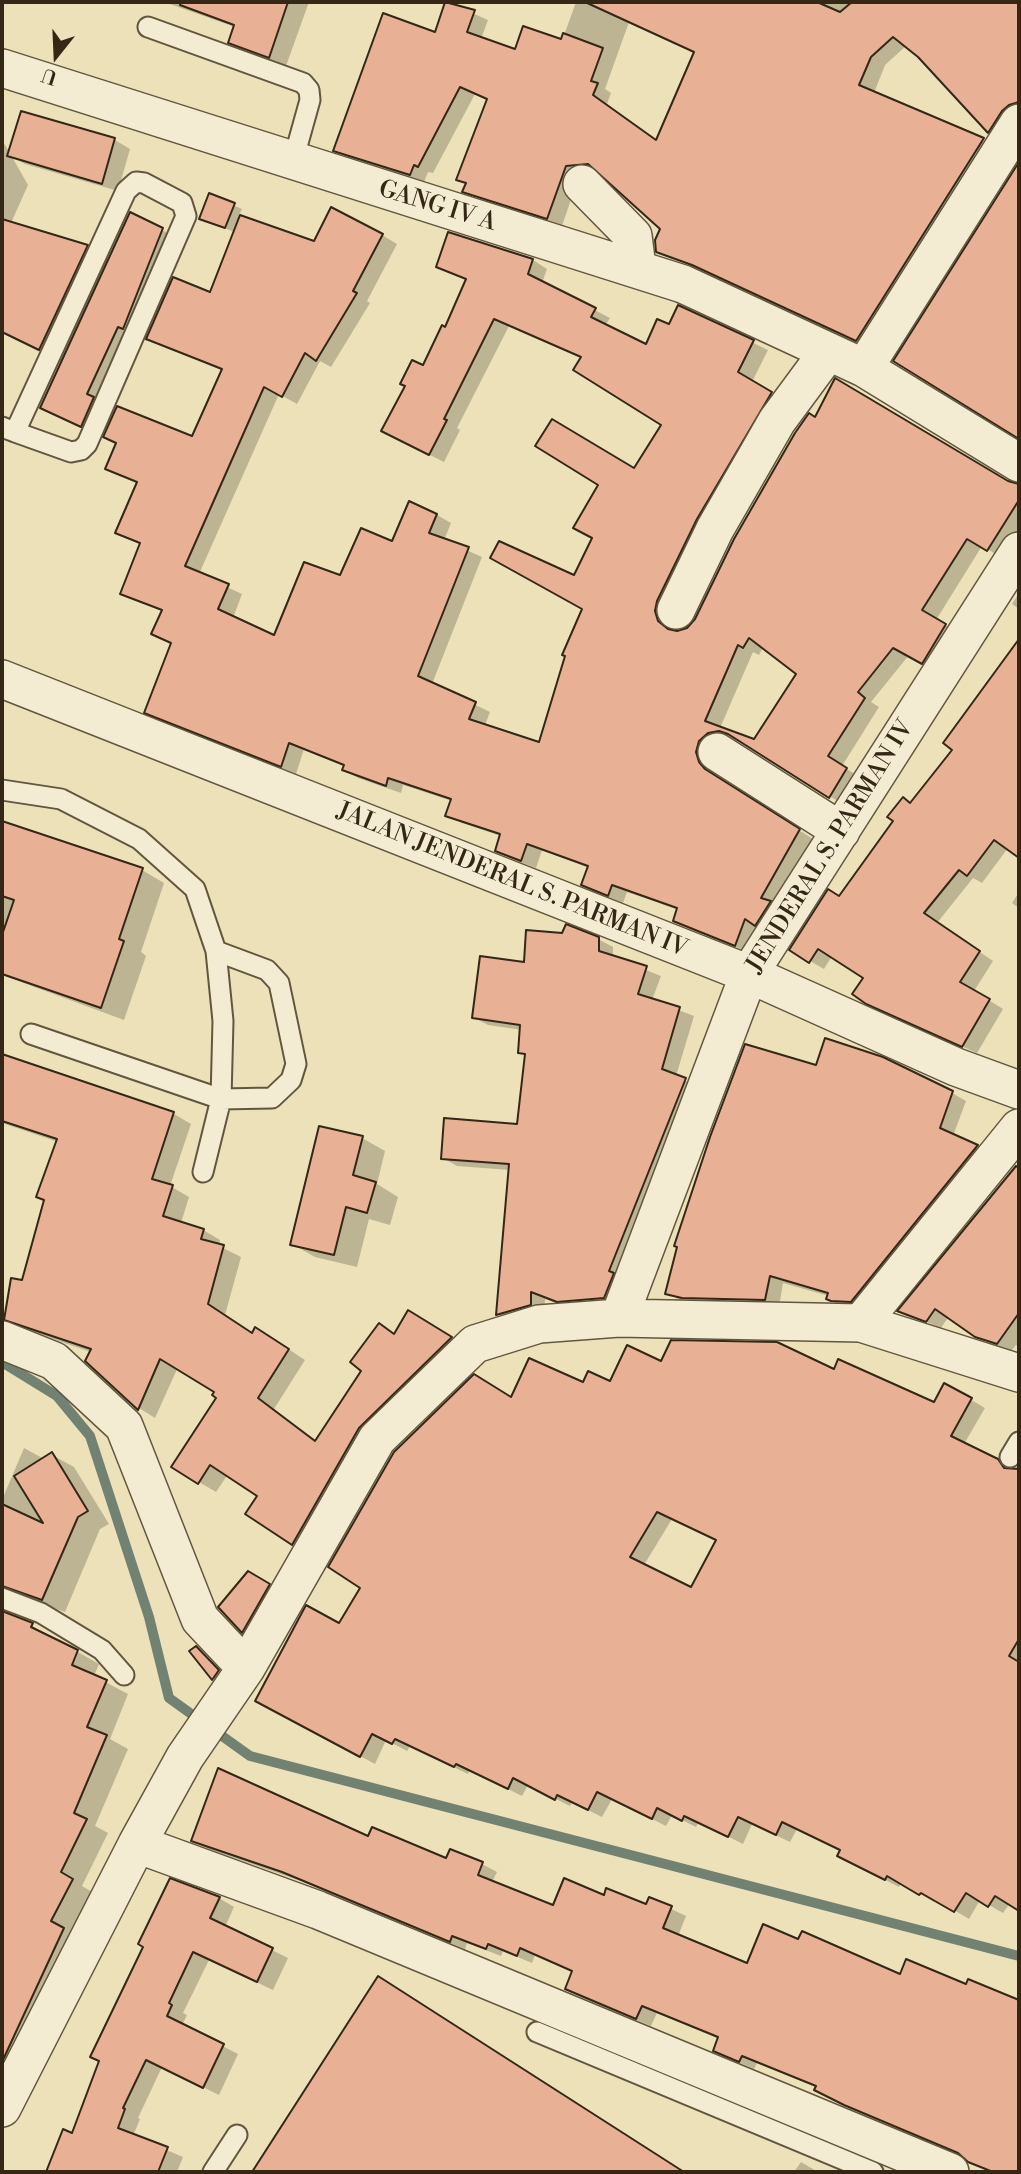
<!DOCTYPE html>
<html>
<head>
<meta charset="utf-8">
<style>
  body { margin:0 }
  #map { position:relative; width:1021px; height:2174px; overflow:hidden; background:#ede1ba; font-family:"Libre Bodoni",serif }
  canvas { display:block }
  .frame { position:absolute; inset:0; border:4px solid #342716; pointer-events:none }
  .north { position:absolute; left:21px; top:21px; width:70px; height:70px; -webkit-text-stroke:5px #f3ecd2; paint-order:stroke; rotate:198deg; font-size:19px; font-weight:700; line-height:28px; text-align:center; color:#342716 }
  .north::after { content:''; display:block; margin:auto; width:24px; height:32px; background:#342716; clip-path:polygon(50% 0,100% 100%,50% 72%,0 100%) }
</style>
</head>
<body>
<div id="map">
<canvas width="1021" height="2174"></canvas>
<div class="frame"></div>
<div class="north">U</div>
</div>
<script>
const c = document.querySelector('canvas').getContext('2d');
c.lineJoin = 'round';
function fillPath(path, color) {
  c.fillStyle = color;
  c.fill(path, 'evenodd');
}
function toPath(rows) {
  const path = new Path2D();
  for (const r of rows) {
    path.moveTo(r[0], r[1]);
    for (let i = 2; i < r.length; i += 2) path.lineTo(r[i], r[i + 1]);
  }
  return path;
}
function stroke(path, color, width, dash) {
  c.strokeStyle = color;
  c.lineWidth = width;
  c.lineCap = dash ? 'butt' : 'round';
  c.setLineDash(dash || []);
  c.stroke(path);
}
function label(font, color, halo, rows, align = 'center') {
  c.font = font + ' "Libre Bodoni",serif';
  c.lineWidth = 5;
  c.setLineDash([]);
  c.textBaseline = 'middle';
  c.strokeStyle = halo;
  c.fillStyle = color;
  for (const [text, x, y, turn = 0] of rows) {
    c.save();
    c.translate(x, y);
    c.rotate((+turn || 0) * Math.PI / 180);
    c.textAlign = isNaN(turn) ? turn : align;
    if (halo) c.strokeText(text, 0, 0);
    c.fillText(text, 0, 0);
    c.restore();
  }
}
const shadow = toPath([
  [164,2,309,2,286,66,230,42,235,27],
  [447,2,488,20,481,39,516,51,562,41,576,2,1019,2,1019,116,1003,140,989,132,906,46,885,65,874,93,998,148,871,348,658,251,663,229,599,172,580,173,562,226,479,199,465,191,467,184,458,179,488,100,475,94,433,173,428,172,424,182,349,158,335,150,436,34],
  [629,22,696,52,657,141,607,104,611,93,605,89],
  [22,113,115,140,130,149,118,191,25,164,12,157,28,185,11,223,87,246,110,260,131,214,185,242,168,280,172,282,211,294,235,232,208,222,210,195,242,209,238,217,315,244,382,235,397,244,367,301,370,303,331,367,320,361,297,404,279,394,199,574,242,594,233,618,275,637,341,577,437,515,451,523,444,540,482,557,432,684,490,712,485,725,540,745,584,609,575,577,664,424,582,358,509,326,457,428,460,430,444,462,398,439,424,368,446,329,468,280,438,266,533,260,547,269,542,283,610,318,605,326,647,346,670,326,678,307,768,350,752,382,786,402,669,620,673,632,1008,483,1019,486,1019,537,1006,560,982,546,936,620,961,634,937,671,909,655,871,702,879,707,842,766,861,778,844,805,741,741,723,741,710,761,713,772,720,780,813,839,750,953,675,920,679,910,627,892,623,903,598,893,583,884,589,868,542,850,536,868,512,859,497,850,501,836,462,823,447,815,452,801,403,785,401,793,358,778,344,770,345,766,304,749,296,774,146,712,173,644,153,634,163,611,122,593,141,545,118,533,138,483,108,468,118,443,42,407,62,363,2,333,2,140,10,153],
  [148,338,223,371,193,438,109,408,141,339,147,341],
  [763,647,799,673,755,741,720,728,753,652,759,655],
  [1019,165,1019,436,896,361],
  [1019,593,1019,609,1012,604],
  [1019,639,1019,856,1008,848,982,883,973,878,937,923,993,961,974,991,1003,1009,977,1053,883,1011,866,978,832,956,824,969,810,961,841,898,955,750,945,743],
  [2,822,142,870,164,883,141,952,146,956,124,1020,2,975],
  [1019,892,1019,908,1012,903],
  [598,939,613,947,613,957,661,976,652,1000,694,1016,676,1076,699,1088,618,1305,573,1309,545,1299,544,1312,512,1322,498,1314,510,1170,457,1166,443,1158,519,1126,527,1056,520,1052,522,1030,488,1025,473,1017,526,964],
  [2,1056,174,1114,191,1124,170,1186,189,1197,181,1223,203,1230,220,1240,219,1246,241,1257,225,1315,253,1334,273,1339,305,1360,274,1409,317,1441,364,1370,380,1325,395,1334,426,1322,467,1348,310,1553,248,1514,260,1496,228,1474,216,1492,199,1482,218,1398,216,1391,178,1367,155,1418,139,1408,91,1352,23,1329,6,1319,23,1282,58,1142,2,1123],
  [817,1067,952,1093,966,1101,953,1136,990,1154,865,1309,841,1306,828,1299,829,1296,783,1283,779,1307,681,1301,667,1293],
  [362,1138,385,1151,377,1184,398,1197,390,1225,369,1219,357,1267,315,1257,292,1244],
  [1016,1168,1019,1170,1019,1347,1016,1345,1011,1351,991,1344,949,1316,941,1328,900,1311],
  [662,1363,834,1371,935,1404,945,1385,985,1408,964,1444,1013,1470,1019,1466,1019,1908,1010,1903,1003,1913,980,1900,969,1919,935,1899,934,1902,901,1883,899,1887,853,1863,842,1850,797,1829,790,1842,752,1824,743,1844,699,1822,696,1827,672,1815,666,1826,612,1799,602,1817,572,1802,570,1806,528,1785,522,1796,470,1770,468,1774,410,1746,407,1751,386,1740,375,1764,271,1708,339,1625,512,1399,583,1384,611,1383],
  [672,1519,717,1540,692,1589,644,1565],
  [24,1448,44,1459,52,1455,74,1467,109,1524,100,1529,65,1612,24,1597,16,1601,11,1614,99,1664,94,1676,128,1694,110,1739,128,1749,95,1826,108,1833,82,1886,94,1893,2,2118,2,1500],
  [249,1573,276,1589,250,1635,220,1607],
  [196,1648,225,1675,220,1682,213,1678],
  [369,1838,447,1860,482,1864,497,1872,492,1882,554,1907,605,1897,647,1906,650,1899,686,1916,678,1936,748,1966,799,1941,901,1976,967,1986,969,1981,1019,2000,1019,2172,991,2172,964,2156,861,2113,817,2087,757,2063,754,2069,729,2058,715,2050,719,2039,657,2013,651,2026,581,1997,567,1989,574,1972,535,1955,532,1963,503,1951,501,1956,467,1943,465,1949,298,1880,208,1849,193,1841],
  [219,1898,234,1907,225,1927,288,1958,273,1990,209,1960,183,2013,187,2015,182,2025,238,2054,219,2095,162,2067,138,2118,140,2119,133,2136,183,2157,177,2172,47,2172],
  [379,1979,408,1996,684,2172,254,2172],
  [801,2162,818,2172,794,2172]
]);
const stream = toPath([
  [2,1362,57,1396,90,1436,149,1617,169,1698,250,1756,1019,1956]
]);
const building = toPath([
  [181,2,288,2,269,58,228,43,234,25,180,5,181,2],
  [445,2,475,10,467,32,515,49,523,26,561,39,563,33,603,48,591,81,598,83,593,95,656,140,694,52,585,2,817,2,840,12,852,2,1019,2,1019,102,1009,105,1002,111,988,133,918,57,893,37,871,57,859,85,984,138,856,341,692,265,656,252,655,240,660,229,588,164,566,166,547,219,462,192,466,183,456,180,487,99,460,87,418,167,414,165,410,175,333,151,383,13,435,32,445,2],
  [21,111,115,138,102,184,7,156,21,111],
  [1019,162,1019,439,893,361,1019,162],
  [209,193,235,203,225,228,199,219,209,193],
  [331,207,383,234,353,291,357,293,316,361,305,353,282,397,264,387,185,566,229,584,218,609,274,635,304,562,340,575,361,528,392,541,409,501,437,514,429,533,469,547,418,676,476,702,469,719,539,742,565,656,562,655,582,609,490,558,499,541,574,575,592,538,573,528,598,485,535,446,552,419,634,468,661,425,573,370,581,357,494,319,444,419,447,420,429,455,381,431,405,386,400,384,412,360,423,365,442,325,445,327,466,279,436,267,448,232,533,259,528,274,596,308,591,317,646,344,657,319,669,324,678,305,754,340,738,372,772,392,697,519,657,601,655,611,658,621,668,629,677,631,687,628,695,619,734,539,795,433,809,413,815,417,835,378,1008,481,1019,484,1019,500,987,551,967,539,922,610,946,624,922,664,893,648,858,692,865,698,828,756,847,768,829,798,728,734,719,731,708,733,699,741,696,752,699,762,705,769,800,829,761,898,771,901,755,926,745,919,735,946,673,921,677,908,612,885,608,896,581,885,588,866,527,844,521,861,495,851,500,834,445,816,451,799,388,778,386,786,342,770,344,765,289,743,281,767,144,713,171,643,151,634,162,610,120,594,140,543,115,533,137,482,105,469,116,443,103,437,117,406,192,436,222,369,146,339,173,277,210,292,240,215,314,241,331,207],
  [749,638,796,674,754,739,705,721,738,645,743,648,749,638],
  [130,212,163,228,123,329,118,327,87,394,94,397,81,427,40,408,130,212],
  [2,219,88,245,39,350,2,332,2,219],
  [1019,639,1019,858,994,840,967,876,959,870,924,913,980,951,960,982,990,999,962,1047,866,1004,852,994,863,978,818,949,809,963,789,950,828,889,839,896,893,821,887,817,903,797,910,803,952,750,943,743,1019,639],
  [2,821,143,868,119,939,124,941,101,1008,2,974,2,935,14,900,2,896,2,821],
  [566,924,599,937,599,951,647,966,638,994,680,1007,662,1069,686,1078,609,1271,614,1273,604,1298,557,1302,531,1292,531,1305,496,1315,509,1164,441,1159,444,1118,517,1124,525,1054,518,1053,520,1025,472,1018,480,956,524,962,526,930,562,933,566,924],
  [825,1038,883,1057,953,1091,940,1128,978,1145,851,1302,831,1301,826,1299,828,1293,770,1276,765,1300,682,1298,665,1294,677,1247,674,1246,710,1137,745,1044,816,1065,825,1038],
  [2,1054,174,1112,152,1179,173,1185,163,1216,204,1229,201,1239,224,1245,208,1304,252,1333,255,1327,289,1349,258,1398,315,1441,361,1371,350,1362,379,1323,394,1334,408,1310,452,1337,359,1428,292,1545,245,1514,257,1496,210,1465,198,1484,171,1467,216,1398,212,1395,214,1392,160,1359,138,1410,85,1361,91,1349,4,1320,11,1278,22,1280,44,1200,36,1197,57,1139,2,1121,2,1054],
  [319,1126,363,1136,353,1175,376,1182,367,1213,346,1207,334,1255,290,1245,319,1126],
  [1016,1166,1019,1168,1019,1313,997,1344,975,1337,935,1309,926,1322,897,1311,1016,1166],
  [671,1340,777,1342,834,1369,838,1359,934,1402,944,1383,972,1398,951,1436,998,1459,1004,1468,1019,1469,1019,1639,1009,1656,1019,1662,1019,1911,995,1896,988,1907,966,1893,954,1912,921,1893,919,1895,887,1876,885,1880,837,1856,840,1850,782,1822,776,1835,738,1817,728,1837,684,1816,682,1821,657,1808,652,1819,597,1792,588,1810,557,1795,555,1800,513,1778,508,1789,456,1764,454,1767,395,1739,392,1744,372,1734,360,1757,255,1701,306,1605,339,1623,360,1588,328,1567,394,1452,474,1374,511,1397,529,1358,583,1382,588,1371,610,1381,627,1345,661,1361,671,1340],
  [657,1512,716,1540,691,1587,630,1557,657,1512],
  [52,1452,88,1511,78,1517,42,1600,2,1586,2,1504,43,1523,14,1476,52,1452],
  [248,1571,270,1584,242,1633,218,1607,248,1571],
  [2,1611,33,1623,31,1627,78,1650,72,1665,107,1680,87,1727,107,1735,74,1813,87,1819,61,1872,73,1879,51,1921,64,1928,2,2062,2,1611],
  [196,1646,219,1670,212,1680,189,1651,196,1646],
  [218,1768,368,1836,372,1827,446,1858,450,1849,483,1862,478,1875,553,1905,564,1878,604,1895,606,1888,646,1904,649,1897,672,1906,663,1928,747,1963,763,1924,798,1939,802,1931,900,1974,906,1959,966,1984,968,1979,1019,2000,1019,2172,993,2172,968,2162,958,2153,844,2105,814,2090,816,2086,742,2056,739,2062,713,2051,718,2037,642,2006,636,2019,565,1989,572,1971,520,1948,517,1956,488,1944,486,1949,452,1936,450,1942,282,1872,191,1841,218,1768],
  [170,1878,220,1897,210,1918,273,1948,257,1982,193,1952,169,2003,172,2005,167,2016,224,2044,203,2088,146,2060,123,2108,125,2109,118,2128,168,2147,158,2172,46,2172,63,2129,72,2133,99,2061,90,2057,143,1947,138,1944,170,1878],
  [378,1976,684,2172,252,2172,378,1976]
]);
const service = toPath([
  [148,27,303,83,309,90,310,100,293,161],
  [2,427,15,432,126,191,136,182,144,183,182,203,186,216,87,444,81,450,71,452,15,432],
  [2,790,61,799,139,839,195,889,216,951,223,1021,221,1099,203,1172],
  [31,1034,221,1099,272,1098,291,1080,296,1064,279,983,267,970,216,951],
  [1010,1457,1019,1442],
  [2,1598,41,1613,102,1650,124,1675],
  [537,2032,873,2172],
  [213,2172,237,2135]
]);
const minor = toPath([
  [2,68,683,284,864,368,1019,463],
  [582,184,633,236,637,267],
  [864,368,1019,123],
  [676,610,715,529,777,421,828,352],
  [2,679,749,974,956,1067,1019,1090],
  [717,752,841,831],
  [619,1318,749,974,1019,551],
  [861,1323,1019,1128],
  [2,1340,54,1361,124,1426,200,1619,246,1668],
  [137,1844,318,1910,950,2172],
  [2,2108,137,1844,185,1757,246,1668,377,1439,475,1344,539,1324,619,1318,861,1323,1019,1373]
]);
const streetNames = [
  ["GANG IV A",437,207,17],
  ["JENDERAL S. PARMAN IV",831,847,-58],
  ["JALAN JENDERAL S. PARMAN IV",512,881,22]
];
fillPath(shadow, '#0003');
stroke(stream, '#718272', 10);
fillPath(building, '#e8b095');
stroke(building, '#342716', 2);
stroke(service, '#62563f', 23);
stroke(minor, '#62563f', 40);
stroke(service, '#f3ecd2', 19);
stroke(minor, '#f3ecd2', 37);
label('24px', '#342716', '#f3ecd2', streetNames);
</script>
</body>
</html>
